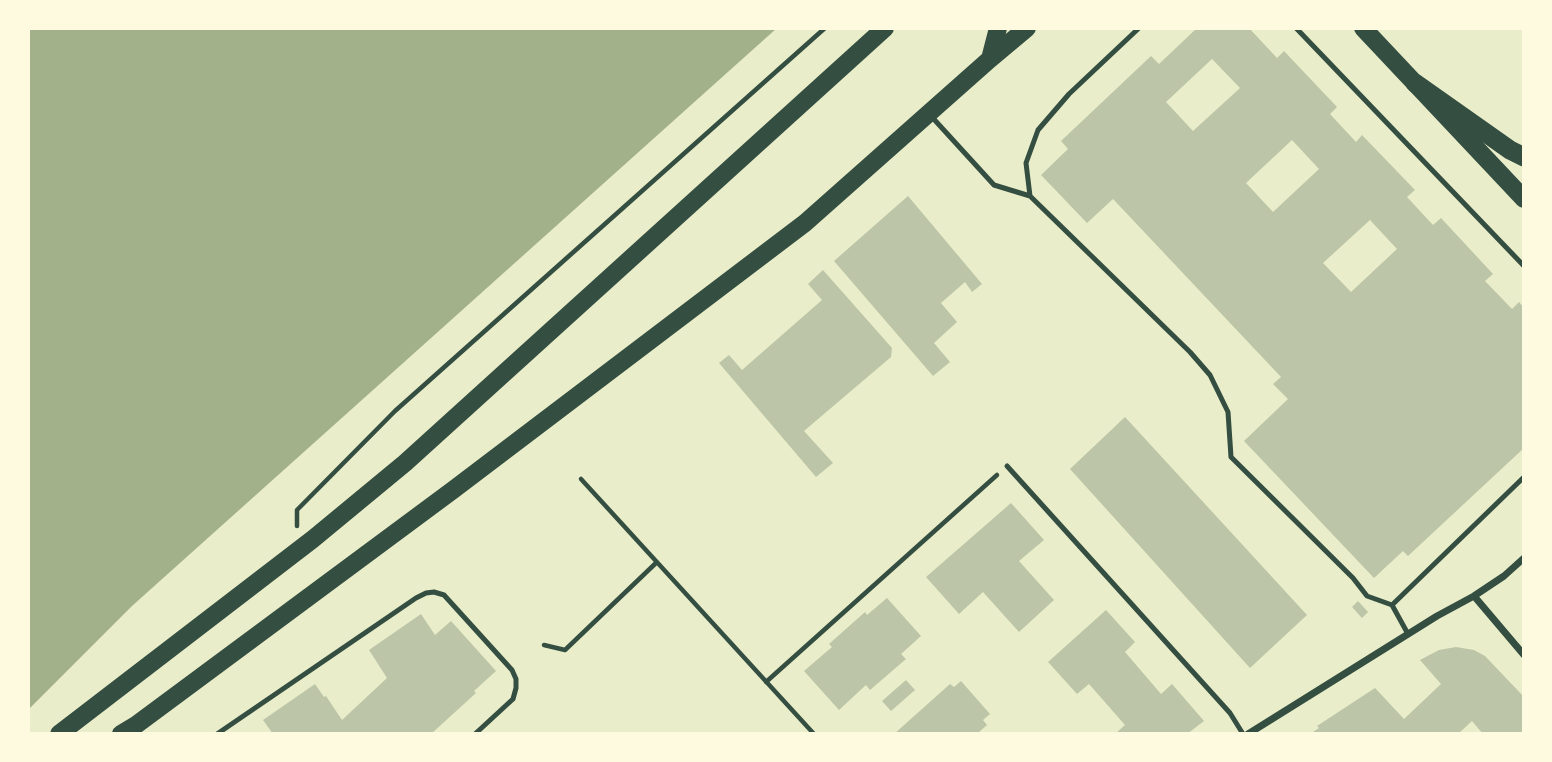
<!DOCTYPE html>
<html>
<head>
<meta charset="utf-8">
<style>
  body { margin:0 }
  #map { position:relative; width:1552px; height:762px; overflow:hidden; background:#e9edc9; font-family:Inter,sans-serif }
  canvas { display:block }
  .frame { position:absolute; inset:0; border:30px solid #fefae0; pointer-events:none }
</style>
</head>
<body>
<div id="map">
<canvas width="1552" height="762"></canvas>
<div class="frame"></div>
</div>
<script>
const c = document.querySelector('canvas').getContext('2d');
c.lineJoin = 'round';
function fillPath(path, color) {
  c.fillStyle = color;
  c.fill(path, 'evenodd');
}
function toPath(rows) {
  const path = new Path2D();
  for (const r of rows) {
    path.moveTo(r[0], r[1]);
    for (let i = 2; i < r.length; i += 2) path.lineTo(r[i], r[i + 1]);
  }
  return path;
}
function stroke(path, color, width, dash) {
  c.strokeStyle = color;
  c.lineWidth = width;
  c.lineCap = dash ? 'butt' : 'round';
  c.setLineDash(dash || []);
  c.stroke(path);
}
const water = toPath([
  [28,28,777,28,132,606,28,710]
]);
const building = toPath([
  [1197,28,1249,28,1277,58,1284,51,1337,107,1330,114,1356,142,1362,135,1415,190,1407,197,1433,225,1441,218,1493,274,1485,281,1512,309,1519,302,1524,308,1524,448,1408,556,1403,551,1374,578,1244,441,1288,399,1273,384,1281,377,1113,199,1087,223,1041,175,1068,149,1061,141,1151,56,1159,64],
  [1212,59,1240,88,1193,131,1166,102],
  [1292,140,1319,169,1273,212,1246,183],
  [1370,220,1397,249,1351,292,1323,263],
  [908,196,982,284,972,292,965,282,941,303,957,322,934,343,950,362,933,376,834,261],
  [823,270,892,348,891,357,804,431,833,463,816,477,719,363,729,355,742,370,822,300,808,284],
  [1125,417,1307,615,1250,668,1070,469],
  [1011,503,1044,540,1019,561,1054,600,1019,632,983,592,959,614,926,577],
  [887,598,921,636,901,654,906,659,870,690,866,685,839,710,804,671,832,647,829,644,865,612,867,615],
  [1358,601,1368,612,1362,618,1352,607],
  [1106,610,1135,642,1125,652,1161,694,1172,684,1204,721,1187,734,1115,734,1125,725,1089,684,1077,694,1048,662],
  [421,614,435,635,451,621,496,671,474,691,476,693,431,734,273,734,263,720,315,684,324,697,326,696,342,720,387,678,369,650],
  [1456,647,1474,650,1485,656,1524,697,1524,734,1483,734,1472,721,1458,734,1310,734,1319,728,1317,726,1375,688,1404,719,1441,684,1420,660,1439,650],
  [906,680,915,690,891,711,882,701],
  [961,681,990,714,983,720,987,725,977,734,894,734,950,684,954,687]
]);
const path = toPath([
  [581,479,814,734],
  [297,526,297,510,395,411,825,28],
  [544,645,565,650,657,562],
  [766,682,997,475]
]);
const service = toPath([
  [1139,28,1069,94,1038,130,1026,163,1030,196,1190,352,1210,375,1228,412,1231,457,1353,578,1367,596,1392,605,1408,634],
  [1296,28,1524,266],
  [931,116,994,185,1030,196],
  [1007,466,1230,713,1243,734],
  [1392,605,1524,477],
  [217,734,416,598,426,593,434,592,444,595,512,670,516,679,516,688,513,699,475,734]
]);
const minor = toPath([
  [1474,596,1524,655],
  [1248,734,1437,616,1474,596,1504,576,1524,558]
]);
const primary = toPath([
  [1363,28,1524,199],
  [990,59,998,28],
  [59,734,313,539,405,463,885,28],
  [121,734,136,725,453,490,805,223,990,59,1027,28]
]);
const trunk = toPath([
  [1415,83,1510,150,1524,157]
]);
fillPath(water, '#a3b18a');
fillPath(building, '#bcc5a7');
stroke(path, '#344e41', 4.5);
stroke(service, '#344e41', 5);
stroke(minor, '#344e41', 7);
stroke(primary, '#344e41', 18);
stroke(trunk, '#344e41', 19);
</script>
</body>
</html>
